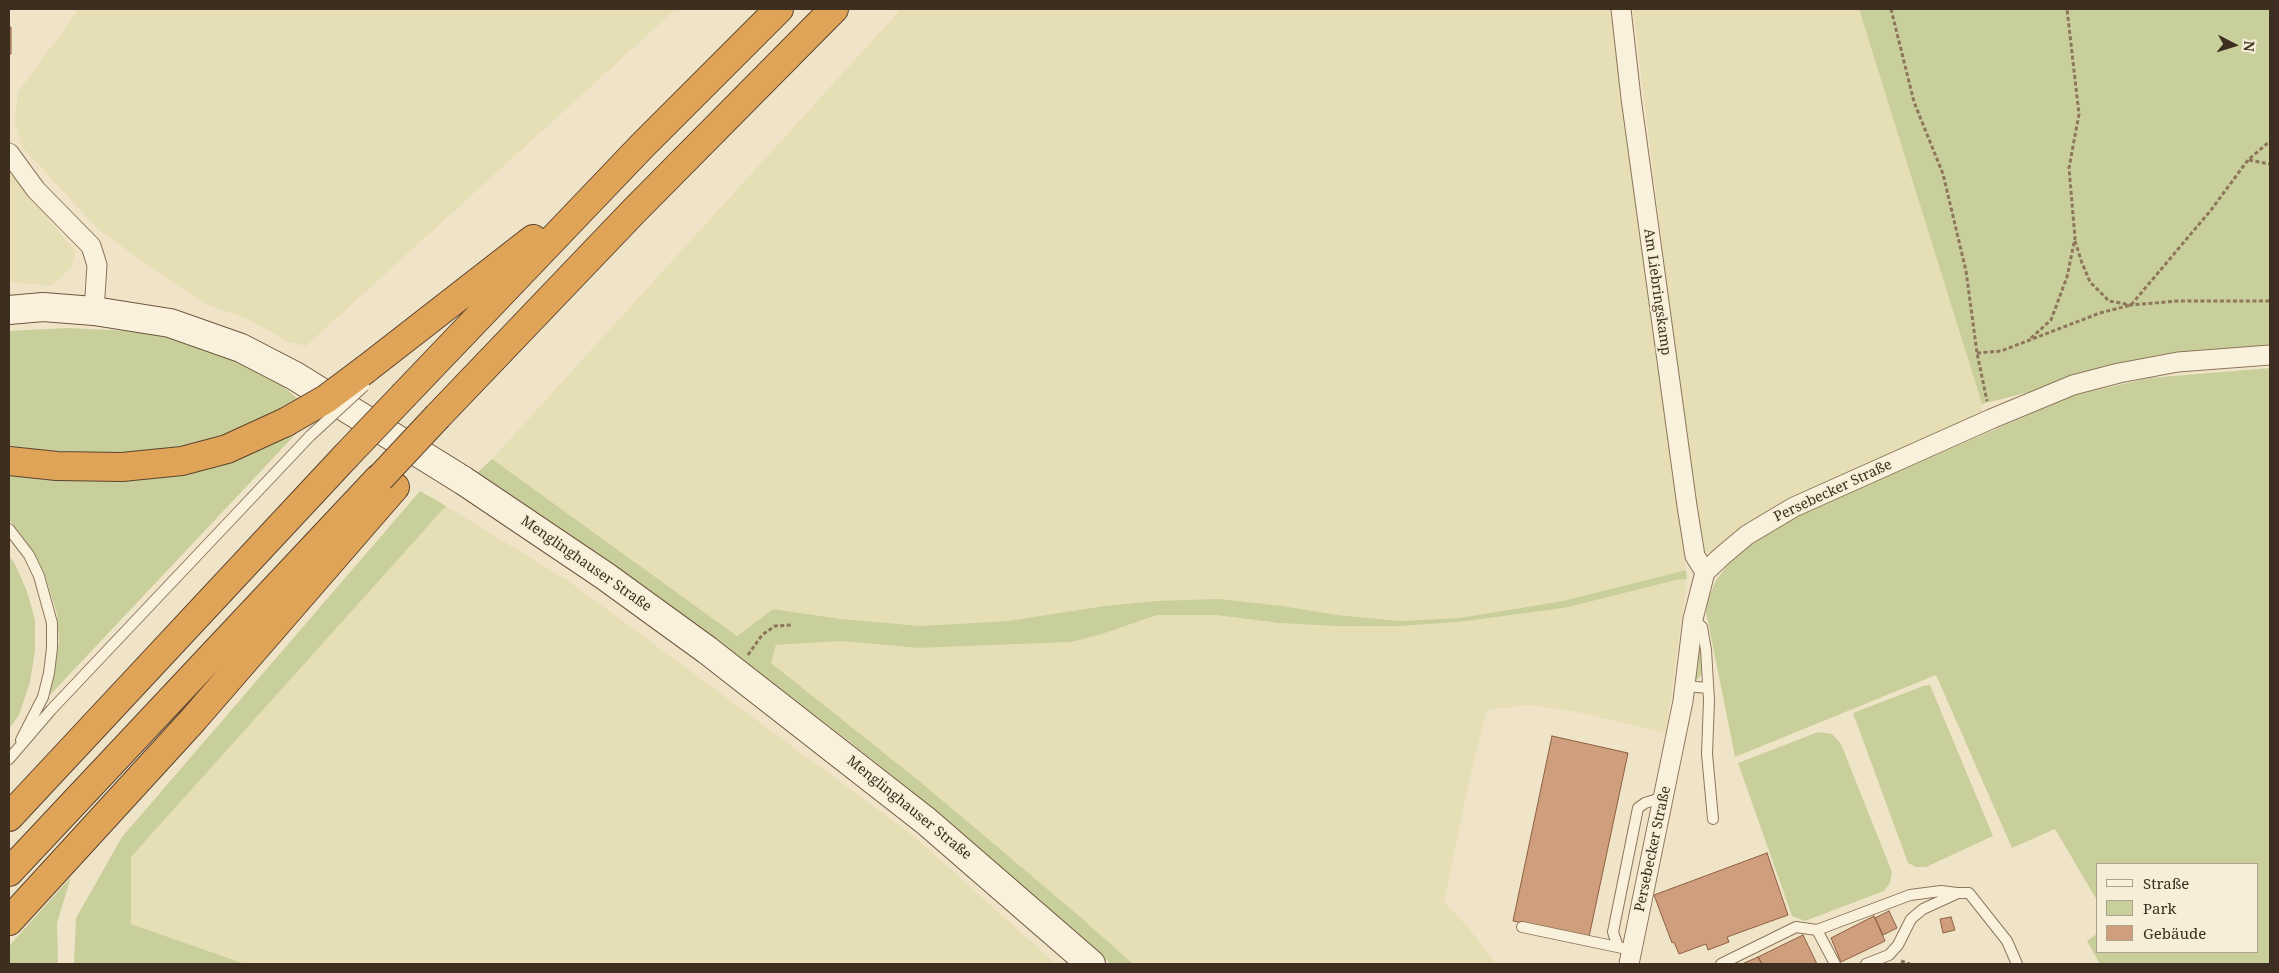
<!DOCTYPE html>
<html>
<head>
<meta charset="utf-8">
<style>
  body { margin:0 }
  #map { position:relative; width:2279px; height:973px; overflow:hidden; background:#f0e4c8; font-family:"Noto Serif",serif }
  canvas { display:block }
  .frame { position:absolute; inset:0; border:10px solid #3d2e20; pointer-events:none }
  .legend { position:absolute; left:2096px; top:863px; width:162px; height:90px; box-sizing:border-box; background:#f7eed8; border:1px solid #ada18e; margin:0; padding:6px 9px; list-style:none; font-size:15px; color:#3d2e20 }
  .legend li { display:flex; align-items:center; gap:10px; height:25px }
  .legend b { width:25px; border:1px solid #ada18e }
  .north { position:absolute; left:2209px; top:20px; width:50px; height:50px; -webkit-text-stroke:4px #f7eed8; paint-order:stroke; rotate:95deg; font-size:14px; font-weight:700; line-height:20px; text-align:center; color:#3d2e20 }
  .north::after { content:''; display:block; margin:auto; width:18px; height:22px; background:#3d2e20; clip-path:polygon(50% 0,100% 100%,50% 72%,0 100%) }
</style>
</head>
<body>
<div id="map">
<canvas width="2279" height="973"></canvas>
<div class="frame"></div>
<ul class="legend">
<li><b style="height:6px;background:#faf1dc"></b>Straße</li>
<li><b style="height:14px;background:#c9cf9b"></b>Park</li>
<li><b style="height:14px;background:#cf9f7d"></b>Gebäude</li>
</ul>
<div class="north">N</div>
</div>
<script>
const c = document.querySelector('canvas').getContext('2d');
c.lineJoin = 'round';
function fillPath(path, color) {
  c.fillStyle = color;
  c.fill(path, 'evenodd');
}
function toPath(rows) {
  const path = new Path2D();
  for (const r of rows) {
    path.moveTo(r[0], r[1]);
    for (let i = 2; i < r.length; i += 2) path.lineTo(r[i], r[i + 1]);
  }
  return path;
}
function stroke(path, color, width, dash) {
  c.strokeStyle = color;
  c.lineWidth = width;
  c.lineCap = dash ? 'butt' : 'round';
  c.setLineDash(dash || []);
  c.stroke(path);
}
function label(font, color, halo, rows, align = 'center') {
  c.font = font + ' "Noto Serif",serif';
  c.lineWidth = 4;
  c.setLineDash([]);
  c.textBaseline = 'middle';
  c.strokeStyle = halo;
  c.fillStyle = color;
  for (const [text, x, y, turn = 0] of rows) {
    c.save();
    c.translate(x, y);
    c.rotate((+turn || 0) * Math.PI / 180);
    c.textAlign = isNaN(turn) ? turn : align;
    if (halo) c.strokeText(text, 0, 0);
    c.fillText(text, 0, 0);
    c.restore();
  }
}
const farmland = toPath([
  [79,9,676,9,306,346,289,342,248,319,207,305,152,268,100,231,23,148,15,122,18,92],
  [901,9,1615,9,1686,570,1563,601,1459,618,1401,621,1337,615,1282,606,1156,601,1104,606,1008,621,921,626,841,619,773,609,737,636,492,459],
  [1633,9,1859,9,1982,404,1982,414,1712,552,1704,553,1699,544],
  [9,172,76,252,71,268,52,286,9,282],
  [446,506,570,582,916,838,1056,964,245,964,130,924,131,857],
  [1676,579,1687,579,1666,733,1572,711,1530,705,1487,710,1470,777,1444,902,1468,927,1496,964,1133,964,1078,915,771,663,776,645,841,641,918,648,1071,642,1102,634,1157,615,1216,615,1279,623,1335,626,1400,626,1459,622,1564,608]
]);
const green = toPath([
  [1859,9,2270,9,2270,347,2049,387,1982,404],
  [67,328,151,332,199,343,266,372,298,399,249,427,188,445,119,456,48,454,9,446,9,331],
  [2270,368,2270,964,2100,964,2087,941,2098,933,2098,952,2258,952,2258,864,2098,864,2098,902,2055,829,2012,848,1936,675,1735,757,1705,607,1716,580,1739,551,1788,519,2075,395,2149,378],
  [306,423,245,488,50,695,59,642,57,614,44,572,27,542,9,519,9,474,78,481,150,477],
  [492,459,737,636,773,609,841,619,921,626,1008,621,1104,606,1156,601,1219,599,1282,606,1337,615,1401,621,1459,618,1563,601,1686,570,1687,579,1676,580,1564,608,1459,622,1400,626,1335,626,1279,623,1216,615,1157,615,1102,634,1071,642,918,648,841,641,776,645,771,663,924,785,1078,915,1133,964,1111,964,940,814,855,746,764,676,476,474],
  [420,491,446,506,131,857,131,924,245,964,74,964,76,918,122,837],
  [9,555,16,566,27,591,35,620,35,651,30,682,19,715,9,729],
  [1700,635,1703,663,1701,675,1697,680,1694,678],
  [1930,685,1993,836,1926,867,1916,867,1908,863,1853,713,1923,686],
  [1818,732,1832,734,1841,744,1892,872,1890,883,1884,891,1805,921,1792,916,1738,763],
  [71,877,57,923,58,964,9,964,9,946]
]);
const building = toPath([
  [9,27,11,27,11,54,9,54,9,27],
  [1552,736,1628,753,1589,937,1513,921,1552,736],
  [1767,853,1788,915,1727,937,1729,942,1708,950,1706,944,1679,954,1674,942,1672,943,1654,895,1767,853],
  [1889,911,1897,928,1883,935,1875,918,1889,911],
  [1874,916,1885,941,1841,962,1831,938,1874,916],
  [1951,917,1955,930,1943,933,1940,919,1951,917],
  [1803,935,1817,964,1762,964,1758,957,1803,935],
  [1758,957,1762,964,1742,964,1758,957]
]);
const path = toPath([
  [1891,9,1914,102,1943,174,1966,271,1977,353,1987,401],
  [2249,160,2270,164],
  [2075,241,2082,263,2090,282,2109,301,2131,305,2178,301,2270,301],
  [2031,338,2051,320,2067,277,2075,238,2069,168,2079,114,2067,9],
  [1977,353,2001,351,2100,313,2131,305,2211,210,2248,160,2270,141],
  [748,655,762,635,775,626,791,625],
  [1901,961,1910,964]
]);
const lane = toPath([
  [9,529,29,555,39,576,52,623,52,648,49,673,43,697,21,740],
  [1693,619,1702,627,1706,650,1709,700,1707,754,1713,819],
  [1685,686,1708,688],
  [9,759,51,710,310,436],
  [1522,927,1622,948],
  [1817,930,1910,895,1941,891,1957,893],
  [1618,947,1613,932,1638,808,1645,803,1664,797],
  [1721,964,1796,927,1817,930,1835,964],
  [1866,964,1889,955,1898,945,1911,919,1923,909,1958,893,1969,893,2007,941,2017,964]
]);
const street = toPath([
  [1621,9,1631,98,1687,506,1695,556,1705,572],
  [9,153,36,190,91,246,97,265,94,311],
  [1629,964,1683,701,1693,619,1705,572,1722,556,1747,535,1794,507,1991,419,2073,385,2119,373,2178,362,2270,355]
]);
const secondary = toPath([
  [9,310,43,307,94,311,170,323,241,348,295,376,464,481,605,576,707,650,926,821,1091,964]
]);
const highway = toPath([
  [366,369,533,239],
  [405,394,642,146,779,9],
  [438,416,634,211,834,9],
  [9,461,57,466,122,467,182,461,227,449,286,422],
  [9,817,345,457],
  [9,872,379,478],
  [9,921,193,720,395,487]
]);
const laneBridge = toPath([
  [310,436,364,386]
]);
const highwayBridge = toPath([
  [286,422,326,399,366,369],
  [345,457,405,394],
  [380,478,438,416]
]);
const streetNames = [
  ["Am Liebringskamp",1657,292,82],
  ["Persebecker Straße",1833,491,-25],
  ["Menglinghauser Straße",586,564,35],
  ["Menglinghauser Straße",909,808,39],
  ["Persebecker Straße",1653,849,-78]
];
fillPath(farmland, '#e6deb5');
fillPath(green, '#c9cf9b');
fillPath(building, '#cf9f7d');
stroke(building, '#8d5f41', 1);
stroke(lane, '#8d765c', 12);
stroke(street, '#8d765c', 21);
stroke(secondary, '#6f573f', 30);
stroke(highway, '#5b4430', 30);
stroke(path, '#8d765c', 3, [4, 2.5]);
stroke(lane, '#faf1dc', 10);
stroke(street, '#faf1dc', 19);
stroke(secondary, '#faf1dc', 28);
stroke(highway, '#e0a458', 28);
stroke(laneBridge, '#8d765c', 12, []);
stroke(highwayBridge, '#5b4430', 30, []);
stroke(laneBridge, '#faf1dc', 10);
stroke(highwayBridge, '#e0a458', 28);
label('14px', '#3d2e20', '#f7eed8', streetNames);
</script>
</body>
</html>
